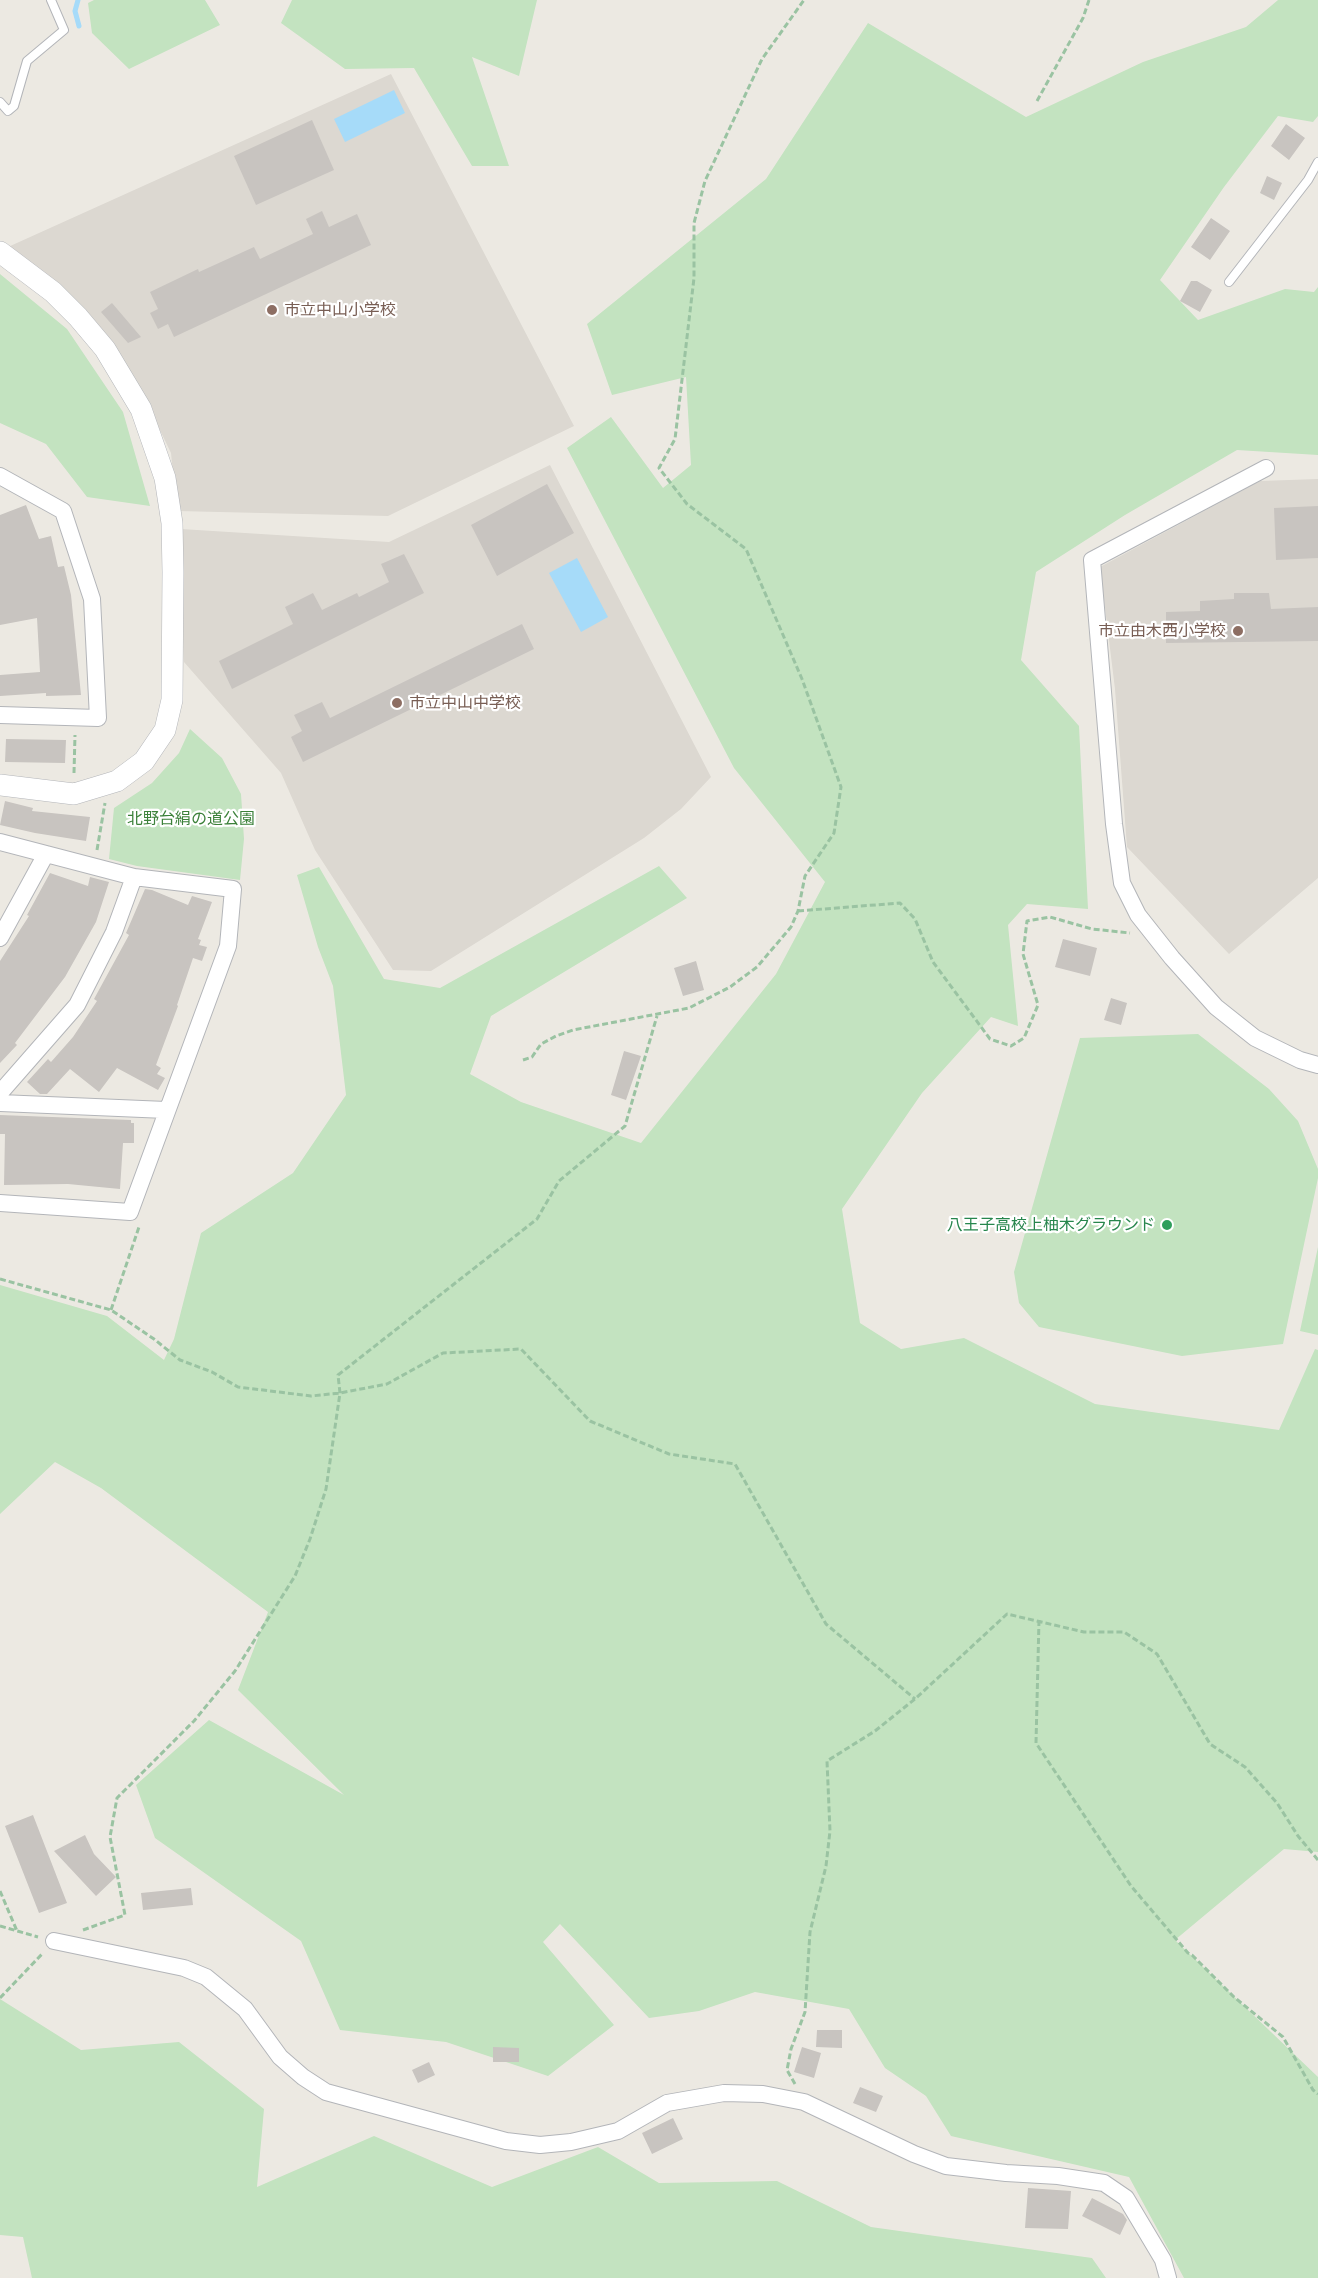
<!DOCTYPE html>
<html>
<head>
<meta charset="utf-8">
<style>
  body { margin:0 }
  canvas { display:block; background:#ece9e2 }
</style>
</head>
<body>
<canvas width="1318" height="2278"></canvas>
<script>
const c = document.querySelector('canvas').getContext('2d');
c.lineJoin = 'round';
function fillPath(path, color) {
  c.fillStyle = color;
  c.fill(path, 'evenodd');
}
function toPath(rows) {
  const path = new Path2D();
  for (const r of rows) {
    path.moveTo(r[0], r[1]);
    for (let i = 2; i < r.length; i += 2) path.lineTo(r[i], r[i + 1]);
  }
  return path;
}
function stroke(path, color, width, dash) {
  c.strokeStyle = color;
  c.lineWidth = width;
  c.lineCap = dash ? 'butt' : 'round';
  c.setLineDash(dash || []);
  c.stroke(path);
}
function label(font, color, halo, rows, align = 'center') {
  c.font = font + ' "Work Sans","Noto Sans JP",sans-serif';
  c.lineWidth = 4.5;
  c.setLineDash([]);
  c.textBaseline = 'middle';
  c.strokeStyle = halo;
  c.fillStyle = color;
  for (const [text, x, y, turn = 0] of rows) {
    c.save();
    c.translate(x, y);
    c.rotate((+turn || 0) * Math.PI / 180);
    c.textAlign = isNaN(turn) ? turn : align;
    if (halo) c.strokeText(text, 0, 0);
    c.fillText(text, 0, 0);
    c.restore();
  }
}
const education = toPath([
  [391,74,574,426,388,516,177,511,171,453,146,401,8,247],
  [550,465,711,777,681,809,644,838,431,971,393,970,315,850,281,773,184,662,181,529,389,542],
  [1318,479,1318,878,1229,954,1127,847,1115,689,1100,567,1260,481]
]);
const green = toPath([
  [94,0,205,0,220,25,129,69,92,33,88,3],
  [292,0,537,0,519,76,472,57,509,166,472,166,414,68,345,69,281,23],
  [1278,0,1318,0,1318,116,1313,122,1278,116,1224,187,1160,280,1198,320,1285,289,1314,292,1318,287,1318,455,1237,450,1125,515,1036,572,1021,660,1079,726,1088,909,1027,904,1008,925,1018,1026,991,1017,922,1093,842,1209,860,1323,901,1349,964,1338,1095,1404,1279,1430,1315,1349,1318,1350,1318,1852,1284,1849,1175,1940,1318,2077,1318,2278,1184,2278,1129,2177,951,2136,926,2096,885,2068,849,2009,755,1992,699,2011,649,2018,560,1924,543,1942,614,2025,548,2076,446,2042,340,2030,301,1941,155,1838,136,1785,209,1720,344,1795,238,1690,268,1612,101,1488,55,1462,0,1514,0,1285,107,1316,164,1360,174,1339,201,1233,293,1173,346,1095,333,986,318,947,297,875,319,867,384,979,440,988,659,866,687,898,491,1016,470,1074,521,1102,641,1143,776,974,825,882,734,768,567,448,611,417,663,488,691,465,686,377,612,395,587,324,766,179,868,23,1026,117,1143,62,1246,27],
  [0,274,67,329,123,412,150,506,87,497,46,444,0,423],
  [190,729,222,758,241,794,244,839,240,880,137,866,109,859,114,808,152,783,179,753],
  [1198,1034,1269,1089,1298,1121,1318,1169,1318,1178,1283,1344,1182,1356,1039,1327,1019,1303,1014,1272,1080,1038],
  [1318,1247,1318,1335,1300,1331],
  [0,1999,81,2050,179,2042,264,2109,257,2187,374,2136,492,2187,598,2147,659,2183,777,2181,871,2227,1092,2258,1106,2278,32,2278,23,2237,0,2235]
]);
const water = toPath([
  [394,90,405,113,345,142,334,119],
  [577,558,608,617,581,632,549,573]
]);
const stream = toPath([
  [78,0,75,11,79,26]
]);
const building = toPath([
  [312,120,334,170,256,205,234,156],
  [1286,124,1305,138,1289,160,1271,146],
  [1267,176,1282,183,1274,200,1260,193],
  [322,211,329,227,357,214,371,245,174,337,168,324,158,329,150,313,158,309,150,292,198,269,199,272,254,247,260,259,313,234,306,219],
  [1211,218,1230,231,1210,260,1191,247],
  [1191,281,1197,281,1212,290,1200,312,1180,301],
  [112,303,141,337,128,343,101,312],
  [547,484,574,533,497,576,471,525],
  [26,505,39,539,51,536,58,567,64,566,71,595,81,695,46,696,46,693,0,696,0,675,40,672,37,618,0,625,0,515],
  [1318,506,1318,558,1276,560,1274,508],
  [404,554,424,593,232,689,219,661,293,624,285,607,313,593,322,610,357,593,359,597,389,582,381,564],
  [1234,593,1269,593,1271,609,1318,607,1318,641,1166,643,1166,612,1200,611,1200,601,1234,599],
  [522,624,534,649,303,762,291,737,302,731,294,715,322,702,330,718],
  [6,739,66,740,65,763,5,762],
  [5,801,33,808,32,811,90,817,86,841,35,833,0,825],
  [50,873,88,886,90,877,109,882,96,922,65,977,15,1043,17,1045,0,1063,0,961,29,916,27,915],
  [145,889,152,890,188,905,192,896,212,902,198,939,201,940,199,945,207,947,202,961,193,958,177,1005,178,1006,156,1065,161,1068,157,1074,165,1078,158,1090,117,1068,99,1092,70,1069,47,1094,40,1094,27,1082,48,1059,51,1062,73,1037,97,1001,94,999,129,935,126,933],
  [1063,939,1097,948,1090,976,1055,967],
  [696,961,704,990,683,996,674,968],
  [1111,998,1127,1003,1121,1025,1104,1020],
  [624,1051,641,1056,626,1100,611,1095],
  [0,1115,131,1120,131,1123,134,1123,134,1143,123,1143,120,1189,68,1184,4,1185,5,1134,0,1134],
  [33,1815,67,1903,39,1913,5,1826],
  [85,1835,94,1854,116,1877,96,1896,54,1851],
  [191,1888,193,1905,143,1910,141,1893],
  [817,2030,842,2030,842,2048,816,2047],
  [493,2047,519,2048,519,2062,493,2062],
  [802,2047,821,2053,814,2078,794,2072],
  [429,2062,435,2075,418,2083,412,2070],
  [860,2087,883,2096,876,2112,853,2103],
  [673,2118,683,2139,652,2154,642,2133],
  [1028,2188,1071,2191,1068,2229,1025,2228],
  [1092,2198,1123,2214,1127,2220,1120,2235,1082,2216]
]);
const path = toPath([
  [1037,101,1083,18,1089,0],
  [74,773,75,735],
  [97,850,105,803],
  [798,911,900,903,915,919,933,962,990,1039,1011,1046,1024,1038,1038,1005,1023,954,1027,921,1050,917,1092,929,1130,933],
  [523,1060,532,1057,541,1044,556,1036,573,1030,689,1008,730,987,757,967,791,927,798,911,805,876,834,833,841,787,802,679,746,549,687,504,659,468,675,439,694,278,694,223,705,181,762,59,804,0],
  [0,1279,111,1310,154,1339,180,1360,212,1372,238,1387,311,1396,340,1393,387,1384,443,1353,521,1349,590,1421,669,1454,735,1464,826,1624,915,1699],
  [111,1310,139,1227],
  [1039,1620,1036,1743,1131,1886,1188,1953,1192,1955,1234,1997,1283,2037,1313,2090,1318,2094],
  [0,1891,17,1931],
  [0,1926,38,1937],
  [83,1930,125,1915,110,1837,117,1798,194,1721,235,1671,295,1576,310,1539,326,1489,340,1393,338,1375,537,1219,559,1181,625,1126,657,1016],
  [0,1998,42,1954],
  [795,2084,787,2070,791,2049,805,2012,810,1932,826,1866,830,1831,827,1761,875,1731,915,1699,1007,1614,1084,1632,1124,1632,1157,1654,1210,1744,1245,1767,1277,1803,1298,1836,1318,1860]
]);
const service = toPath([
  [0,102,8,111,14,106,27,61,64,30,51,0],
  [1229,282,1308,180,1318,162]
]);
const minor = toPath([
  [1266,468,1092,560,1114,824,1122,883,1138,915,1172,958,1216,1007,1255,1038,1300,1060,1318,1065],
  [0,476,63,511,92,599,98,718,0,715],
  [0,842,134,877,233,889,228,946,130,1212,0,1203],
  [0,938,46,854],
  [0,1093,77,1005,114,932,134,877],
  [0,1103,166,1110],
  [54,1941,184,1968,206,1977,245,2009,280,2057,303,2077,326,2092,506,2141,540,2145,571,2142,618,2131,667,2103,724,2093,763,2094,804,2102,914,2154,946,2166,1006,2173,1058,2176,1104,2183,1126,2198,1163,2260,1168,2278]
]);
const tertiary = toPath([
  [0,252,53,292,78,317,105,349,141,409,165,478,172,523,173,572,172,700,165,730,144,761,117,781,74,794,0,785]
]);
const markers = [
  [272,310,6,"#8d6e63"],
  [1238,631,6,"#8d6e63"],
  [397,703,6,"#8d6e63"],
  [1167,1225,6,"#2e9e5b"]
];
const educationNames = [
  ["市立中山小学校",284,310],
  ["市立由木西小学校",1226,631,"right"],
  ["市立中山中学校",409,703]
];
const parkNames = [
  ["北野台絹の道公園",191,819]
];
const leisureNames = [
  ["八王子高校上柚木グラウンド",1155,1225]
];
fillPath(education, '#dcd8d1');
fillPath(green, '#c3e3c0');
fillPath(water, '#a6dbf9');
stroke(stream, '#a6dbf9', 5);
fillPath(building, '#c8c4c0');
stroke(service, '#b3b5b9', 10);
stroke(minor, '#b3b5b9', 18);
stroke(tertiary, '#b3b5b9', 22);
stroke(path, '#9ac3a2', 3, [6, 3]);
stroke(service, '#fff', 8);
stroke(minor, '#fff', 16);
stroke(tertiary, '#fff', 21);
for (const [x, y, r, color] of markers) {
  const dot = new Path2D();
  dot.arc(x, y, r, 0, 2 * Math.PI);
  c.fillStyle = color;
  c.fill(dot);
  stroke(dot, '#fff', 2);
}
label('16px', '#785e54', '#fff', educationNames, 'left');
label('16px', '#3c813a', '#fff', parkNames);
label('16px', '#27864d', '#fff', leisureNames, 'right');
</script>
</body>
</html>
